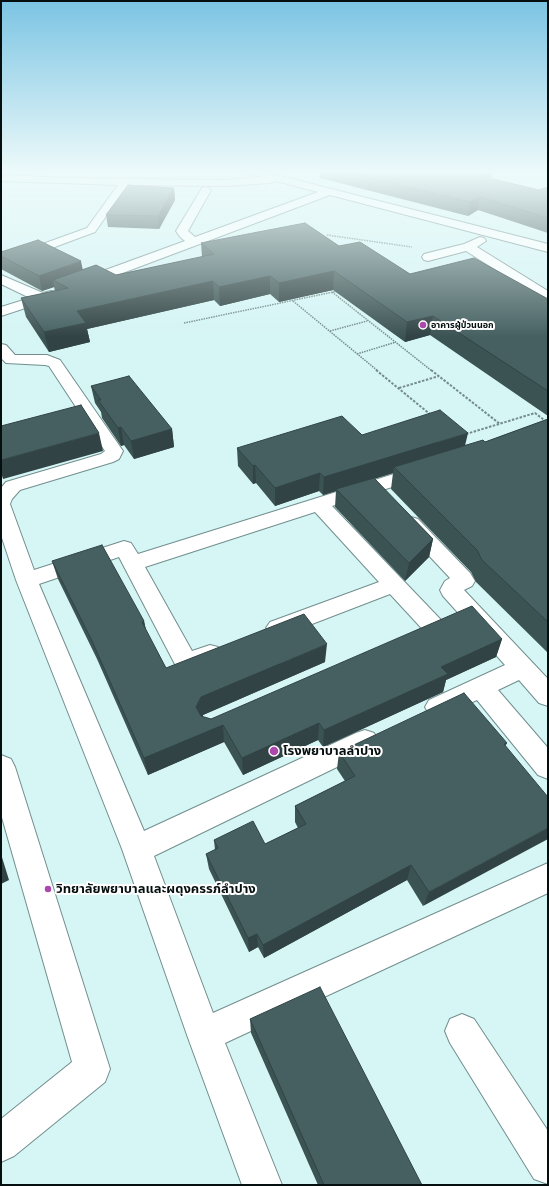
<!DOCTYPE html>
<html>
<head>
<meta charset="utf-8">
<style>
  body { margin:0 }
  #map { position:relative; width:549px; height:1186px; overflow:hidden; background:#d6f5f5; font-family:"Open Sans",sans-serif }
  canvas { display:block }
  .frame { position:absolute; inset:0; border:2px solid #050f0f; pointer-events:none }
</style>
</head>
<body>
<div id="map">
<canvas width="549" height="1186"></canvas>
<div class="frame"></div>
</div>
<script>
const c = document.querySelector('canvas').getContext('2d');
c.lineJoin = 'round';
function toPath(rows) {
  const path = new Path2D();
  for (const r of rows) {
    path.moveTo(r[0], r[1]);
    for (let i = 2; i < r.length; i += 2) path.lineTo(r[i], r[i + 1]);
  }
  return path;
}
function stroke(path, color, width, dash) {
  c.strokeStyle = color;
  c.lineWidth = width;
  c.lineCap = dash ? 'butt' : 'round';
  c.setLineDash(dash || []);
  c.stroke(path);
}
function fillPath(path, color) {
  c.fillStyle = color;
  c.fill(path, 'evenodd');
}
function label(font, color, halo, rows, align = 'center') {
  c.font = font + ' "Open Sans","Noto Sans Thai",sans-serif';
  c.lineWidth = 4;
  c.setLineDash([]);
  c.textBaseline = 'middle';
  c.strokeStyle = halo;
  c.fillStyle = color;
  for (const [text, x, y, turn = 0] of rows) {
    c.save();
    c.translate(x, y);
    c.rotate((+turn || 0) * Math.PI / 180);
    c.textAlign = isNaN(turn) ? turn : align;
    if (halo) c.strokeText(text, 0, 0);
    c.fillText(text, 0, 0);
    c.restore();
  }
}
const pathFar1 = toPath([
  [327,235,412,247],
  [332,292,432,371],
  [293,301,378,371],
  [184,323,338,291],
  [330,331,367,321],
  [357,354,396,342]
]);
const path = toPath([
  [376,370,431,415],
  [431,370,500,424],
  [399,388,439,376],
  [466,434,535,413,548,423]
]);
const minor = toPath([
  [245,171,261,171,548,244,548,252,330,195,88,286,83,287,78,286,76,283,78,280,185,241,180,237,176,231,202,188,206,187,211,190,188,231,195,237,318,192,276,181,271,183,225,186,128,185,95,232,1,267,1,259,87,228,118,185,1,181,1,175,70,178,225,180,263,177,247,173,245,171],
  [480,237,484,238,486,241,477,247,548,291,548,301,543,300,466,251,428,261,424,260,422,257,424,254,464,244,480,237],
  [1,275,43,293,51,291,56,292,58,295,56,298,1,316,1,307,30,298,1,284,1,275],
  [1,344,6,345,15,355,47,355,60,360,123,451,119,459,113,462,20,490,12,499,10,504,34,570,124,541,131,543,138,554,413,468,420,466,427,468,429,472,427,476,332,506,442,621,445,627,442,633,434,636,426,633,390,594,286,634,278,637,270,634,266,628,270,622,379,582,315,512,145,567,192,651,210,645,218,647,222,654,218,661,186,672,178,670,119,557,39,584,144,831,356,733,365,730,374,733,378,741,374,749,154,856,213,1013,548,863,548,893,225,1043,282,1185,242,1185,187,1035,122,849,16,580,1,535,1,488,6,482,101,454,105,451,49,366,45,365,6,363,1,358,1,344],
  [411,517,418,519,470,573,475,581,472,586,464,590,548,679,548,706,539,703,519,680,498,690,548,748,548,779,538,775,477,700,438,717,429,714,425,707,429,700,505,665,443,596,440,590,445,581,450,578,404,529,401,524,404,519,411,517],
  [1,755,11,759,15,767,110,1069,105,1082,14,1156,1,1162,1,1119,72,1062,1,814,1,755],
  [462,1014,474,1019,548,1131,548,1184,534,1179,450,1043,445,1031,450,1019,462,1014]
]);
const wall = toPath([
  [320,171,493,171,491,178,539,190,548,187,548,233,478,210,468,216,320,178],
  [174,188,175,200,159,229,108,227,106,215],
  [201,243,339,246,410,274,548,299,548,416,430,335,405,342,333,290,279,302,270,294,220,306,214,300,87,329,90,342,49,352,26,317,21,298,55,291,54,287,42,291,1,269,1,252,83,269,116,275,202,257],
  [91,386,172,429,174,447,134,459,124,445,121,446,102,418,101,412,95,403],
  [548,419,548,653,476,582,471,572,391,489,393,473,374,479,433,539,429,557,405,581,335,507,336,491,323,495,319,491,275,506,256,483,253,484,238,466,237,448,362,435,466,445,485,442],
  [52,561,144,621,146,631,166,668,325,662,203,715,203,717,211,719,502,639,496,657,446,680,443,692,323,747,318,740,243,775,224,742,148,775,97,659,58,579],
  [507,743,423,906,407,880,264,958,258,947,249,952,209,869,206,854,215,850,214,840,265,844,298,828,295,822,295,806,345,781,337,769,339,752],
  [250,1019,422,1185,318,1185,251,1033]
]);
const shadedWall = toPath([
  [490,171,493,171,491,180,484,177],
  [174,188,175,200,159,229,158,216],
  [480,197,478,210,468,216,470,202],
  [81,261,84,276,53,280,54,287,42,291,39,276],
  [334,271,333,290,279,302,279,283],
  [270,276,270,294,220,306,219,287],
  [213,281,214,300,87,329,90,342,49,352,44,332,77,311],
  [433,316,430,335,405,342,407,322],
  [121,427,124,445,121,446,118,428],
  [172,429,174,447,134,459,131,441],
  [99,433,103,451,3,479,1,472,1,460],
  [468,433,464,450,394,467,393,473,337,490,336,489,336,491,323,495,324,477],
  [255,465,256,483,253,484,253,466],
  [320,473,319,491,275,506,275,488],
  [433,539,429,557,405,581,409,563],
  [144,621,148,639,142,622],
  [502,639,496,657,446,680,443,692,323,747,324,730,441,667],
  [327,644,325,662,203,715,199,725,196,707,201,697],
  [319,723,318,740,243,775,242,758],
  [223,725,224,742,148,775,144,758],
  [548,828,548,839,423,906,429,892],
  [1,854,9,880,1,884],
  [411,865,407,880,264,958,263,945],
  [257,934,258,947,249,952,248,938]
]);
const building = toPath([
  [341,171,490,171,484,177,539,190,548,187,548,218,480,197,470,202,341,171],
  [128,185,174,188,158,216,106,215,128,185],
  [305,223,339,246,360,242,410,274,474,258,548,299,548,391,433,316,407,322,334,271,279,283,270,276,219,287,213,281,77,311,86,323,44,332,21,298,68,288,53,280,96,265,116,275,214,254,201,243,305,223],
  [38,240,81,261,39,276,1,256,1,252,38,240],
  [129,376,172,429,131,441,121,427,118,428,98,400,101,400,91,386,129,376],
  [81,405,99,433,1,460,1,426,81,405],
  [440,410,468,433,324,477,320,473,275,488,255,465,253,466,237,448,342,416,362,435,440,410],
  [548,419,548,622,482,560,477,550,394,467,483,440,485,442,548,419],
  [374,478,433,539,409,563,336,489,374,478],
  [102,545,144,621,142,622,166,668,304,614,327,644,201,697,196,707,201,716,211,719,472,606,502,639,441,667,448,674,324,730,319,723,242,758,223,725,144,758,92,641,52,561,102,545],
  [464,693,507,743,504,744,548,797,548,828,429,892,411,865,263,945,257,934,248,938,206,854,218,848,214,840,253,821,265,844,306,824,295,806,355,776,339,752,464,693],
  [320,987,422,1185,324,1185,250,1019,320,987]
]);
const markers = [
  [423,325,4,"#ab47ad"],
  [274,751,5,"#ab47ad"],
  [48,889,4,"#ab47ad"]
];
const farPoinames = [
  ["อาคารผู้ป่วนนอก",431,325]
];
const nearPoinames = [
  ["โรงพยาบาลลำปาง",283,751],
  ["วิทยาลัยพยาบาลและผดุงครรภ์ลําปาง",56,889]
];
stroke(minor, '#728e8e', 2);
stroke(pathFar1, '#758b8b', 1.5, [1.5, 1]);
stroke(path, '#758b8b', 2, [2.5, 1.5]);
fillPath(minor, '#fff');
fillPath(wall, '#3c5353');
fillPath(shadedWall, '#314344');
fillPath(building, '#466061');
stroke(building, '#314344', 1);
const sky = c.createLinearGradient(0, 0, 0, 337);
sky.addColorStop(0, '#7bc4e3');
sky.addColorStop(0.51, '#edfafa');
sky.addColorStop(1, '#edfafa00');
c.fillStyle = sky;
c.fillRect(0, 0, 549, 337);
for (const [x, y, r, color] of markers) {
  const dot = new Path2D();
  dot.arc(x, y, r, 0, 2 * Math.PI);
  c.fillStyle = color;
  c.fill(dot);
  stroke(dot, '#fff', 1.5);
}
label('bold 9px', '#050f0f', '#fff', farPoinames, 'left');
label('bold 13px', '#050f0f', '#fff', nearPoinames, 'left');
</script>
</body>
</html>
